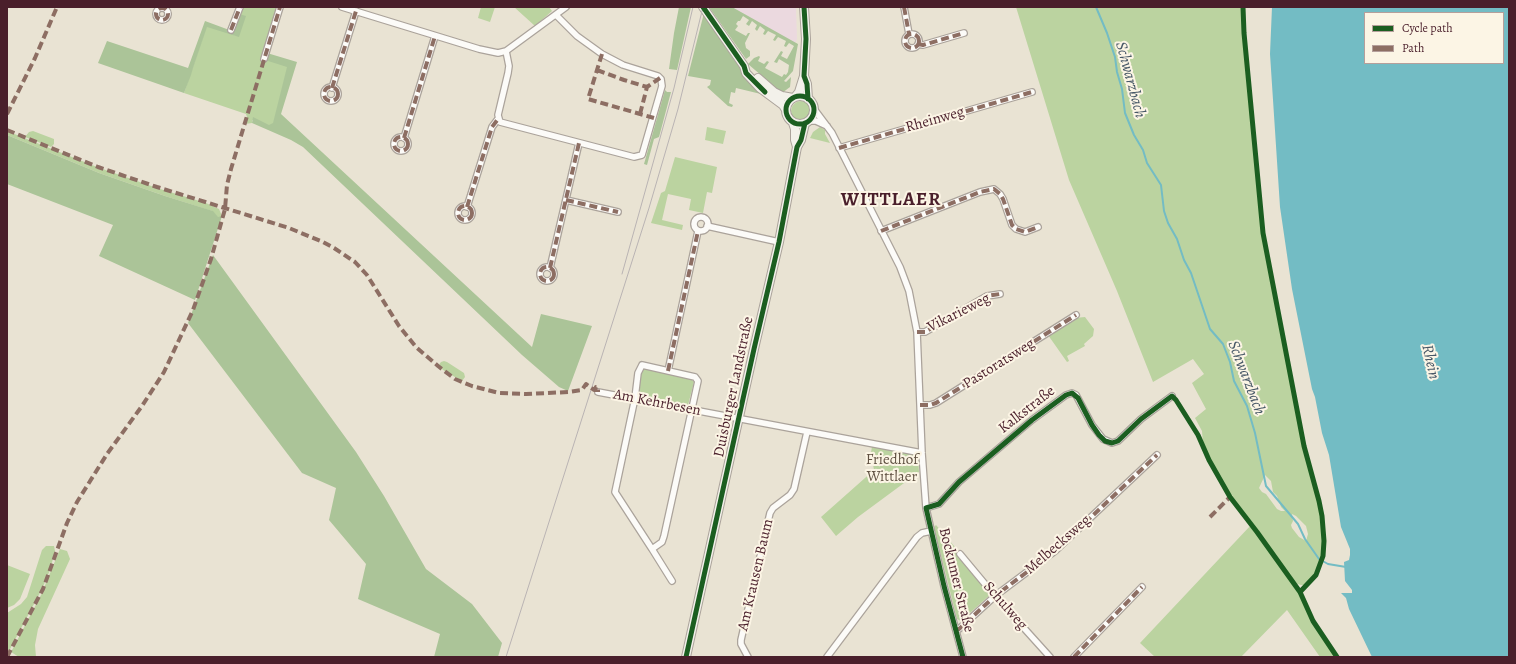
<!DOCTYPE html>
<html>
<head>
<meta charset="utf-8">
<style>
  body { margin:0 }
  #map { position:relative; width:1516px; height:664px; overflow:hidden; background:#e9e3d3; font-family:Alegreya,serif }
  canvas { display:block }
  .frame { position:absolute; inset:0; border:8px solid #4a1f2b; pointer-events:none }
  .legend { position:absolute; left:1364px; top:12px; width:140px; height:52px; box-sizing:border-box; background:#fcf5e5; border:1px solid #b59f9b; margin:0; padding:5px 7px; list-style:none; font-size:12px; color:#4a1f2b }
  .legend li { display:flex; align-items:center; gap:8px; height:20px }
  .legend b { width:20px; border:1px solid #b59f9b }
</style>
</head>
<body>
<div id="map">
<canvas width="1516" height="664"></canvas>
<div class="frame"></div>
<ul class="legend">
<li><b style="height:5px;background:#1b5e20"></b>Cycle path</li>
<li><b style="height:5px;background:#8d6e63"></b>Path</li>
</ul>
</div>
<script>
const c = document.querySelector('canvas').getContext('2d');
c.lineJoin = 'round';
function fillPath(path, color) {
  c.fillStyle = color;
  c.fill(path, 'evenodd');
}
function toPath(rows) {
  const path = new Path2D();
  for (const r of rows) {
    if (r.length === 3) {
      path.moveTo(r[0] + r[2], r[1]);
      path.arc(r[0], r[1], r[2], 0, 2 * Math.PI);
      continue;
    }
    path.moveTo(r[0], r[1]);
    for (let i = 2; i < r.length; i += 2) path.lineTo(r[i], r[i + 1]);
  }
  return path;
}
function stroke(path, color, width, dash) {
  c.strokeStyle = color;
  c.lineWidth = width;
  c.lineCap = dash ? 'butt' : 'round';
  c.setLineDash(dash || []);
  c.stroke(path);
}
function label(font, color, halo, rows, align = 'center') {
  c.font = font + ' Alegreya,serif';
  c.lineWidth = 4;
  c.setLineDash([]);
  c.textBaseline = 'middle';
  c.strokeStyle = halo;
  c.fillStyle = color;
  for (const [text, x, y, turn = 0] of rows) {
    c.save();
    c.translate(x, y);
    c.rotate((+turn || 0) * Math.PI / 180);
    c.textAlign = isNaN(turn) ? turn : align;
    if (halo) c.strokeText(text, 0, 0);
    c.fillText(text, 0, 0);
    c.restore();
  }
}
const built = toPath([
  [732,7,796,7,797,39,795,43]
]);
const green = toPath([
  [241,7,278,7,264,52,291,66,275,124,268,127,252,120,252,123,245,124,247,117,246,114,184,93,207,25,237,36,239,14],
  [481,7,495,7,490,22,478,18],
  [514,7,549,7,552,11,535,26],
  [1016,7,1243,7,1243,33,1262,233,1304,446,1319,501,1323,525,1323,549,1320,566,1315,575,1306,585,1301,585,1294,583,1230,497,1209,460,1203,444,1202,431,1195,418,1206,409,1192,383,1204,374,1193,359,1153,382,1117,291,1069,180],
  [1265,475,1271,481,1273,492,1277,496,1281,507,1285,511,1281,511,1277,509,1266,494,1262,492,1259,488],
  [1292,514,1296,516,1306,526,1308,534,1306,541,1299,537,1292,528,1291,525,1293,521],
  [801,111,10],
  [707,127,726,131,723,144,705,140],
  [820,127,825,130,825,134,830,143,810,138,813,132],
  [7,131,97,167,157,188,206,203,219,209,222,216,218,218,212,211,165,196,99,173,7,135],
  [33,131,54,139,54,144,51,147,25,137,29,132],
  [675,157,717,167,712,193,707,192,703,213,689,210,691,199,668,194,662,220,683,225,682,230,651,223,661,193,665,191],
  [1085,317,1094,329,1093,336,1084,344,1085,346,1067,356,1069,361,1067,362,1048,335,1075,318],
  [444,361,447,362,464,373,465,377,462,381,446,372,438,366,441,362],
  [645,368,690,378,694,382,688,405,638,395,636,393,642,370],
  [872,446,916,455,918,458,919,472,858,517,836,536,821,517,874,470,871,453],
  [936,525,961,554,991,594,961,621,957,619,934,527],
  [1251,525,1300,595,1313,621,1336,657,1320,657,1287,610,1241,657,1155,657,1140,643],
  [46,546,54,546,55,551,50,570,42,589,9,651,7,647,7,613,21,604,27,597,42,550],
  [60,549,67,551,70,559,38,629,35,645,36,657,19,657,11,652,41,595],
  [7,565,30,574,20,599,14,605,7,608]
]);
const forest = toPath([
  [679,7,691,7,677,70,669,69,674,33],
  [709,7,732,7,798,44,793,71,784,81,786,82,791,77,790,87,782,93,771,86,769,82,748,64,754,58,759,56,760,57,758,61,764,64,767,61,769,62,765,68,782,77,784,74,786,75,788,72,789,65,779,59,777,63,774,62,781,51,783,52,781,56,787,59,794,46,789,43,786,47,784,46,786,41,778,37,775,41,773,40,776,35,768,31,765,35,763,34,765,30,760,26,757,31,755,29,757,25,752,21,749,26,746,24,749,20,743,16,740,21,738,21,736,24,738,26,735,30,746,36,748,33,750,33,745,43,746,48,750,51,750,56,746,59],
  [704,13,732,57,761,94,736,88,735,93,731,92,729,103,733,105,732,107,728,106,707,87,710,85,711,80,688,76],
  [239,14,246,16,239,37,207,27,193,68,191,75,184,93,98,63,107,41,188,68,205,21,232,31],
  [267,53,297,62,281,114,532,347,541,314,592,326,568,391,559,387,522,355,303,147,291,140,252,123,253,117,269,125,273,123,287,67,265,60],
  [665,90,667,92,671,92,659,137,654,139,647,165,644,164],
  [7,135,99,173,165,196,213,211,218,217,222,216,195,300,99,256,113,225,7,184],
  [213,255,356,452,384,496,426,569,472,604,502,643,498,657,434,657,440,634,358,599,366,564,329,520,336,488,302,473,188,323]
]);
const water = toPath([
  [1272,7,1509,7,1509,657,1372,657,1349,609,1346,598,1341,593,1352,593,1352,590,1345,581,1344,562,1349,560,1350,555,1350,549,1341,527,1329,455,1322,433,1315,397,1312,389,1292,289,1280,207,1270,54],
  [1365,13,1503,13,1503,63,1365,63]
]);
const stream = toPath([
  [1096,7,1107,33,1115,57,1117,72,1122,89,1125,113,1134,135,1143,150,1147,163,1161,185,1164,211,1168,223,1177,239,1184,260,1191,273,1210,329,1223,344,1230,362,1234,381,1247,406,1255,433,1266,486,1298,524,1305,539,1319,559,1328,564,1346,567]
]);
const street = toPath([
  [342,7,479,49,498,53,506,51,566,7],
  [904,7,909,34],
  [162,14,6],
  [231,30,240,7],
  [912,41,7],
  [918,44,923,45,964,33],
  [506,51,509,66,508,73,498,115,500,122,634,157,642,155,662,86,661,79,658,76,623,65,602,54,577,36,556,15],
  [264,59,280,7],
  [331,94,7],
  [332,88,356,11],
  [814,109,832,133,900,267,909,291,917,332,922,453,926,508,944,586,963,657],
  [810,121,816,121,827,126],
  [401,144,7],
  [404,138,435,36],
  [839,148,1032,92],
  [566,200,618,212],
  [465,213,7],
  [467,207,492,127,498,119],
  [701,224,7],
  [707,226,779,242],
  [881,231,980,192,994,189,1000,194,1003,199,1012,225,1016,229,1025,232,1038,227],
  [547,274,7],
  [550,268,579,143],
  [917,332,925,332,987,296,1000,294],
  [642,365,695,377,698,381,664,536,662,542,652,549,615,492,635,398,638,373,642,365],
  [668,371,698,231],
  [598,392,922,453],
  [920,405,930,405,936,403,1076,315],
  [926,508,939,504,959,482,1032,420,1066,395,1072,393,1076,395,1092,425,1103,439,1112,443,1118,441,1141,419,1172,396],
  [652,549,672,581],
  [960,554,995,596,1050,657],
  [956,630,959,629,995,596,1055,551,1157,455],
  [748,657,741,644,741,640,770,513,773,508,790,495,794,489,807,432],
  [827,657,917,537,922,533,931,531],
  [1074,657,1142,587]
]);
const secondary = toPath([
  [703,7,744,66,746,73,760,88,783,105,786,110],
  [804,76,807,84,808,99],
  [758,78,774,92,782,96,793,98],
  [800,110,14],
  [795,97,799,92,804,76,806,39,804,7],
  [793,123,795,129,795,140,797,147],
  [686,657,754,349,779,242,797,147,801,140,805,123]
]);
const tram = toPath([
  [622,274,674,88,693,7],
  [506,657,649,208,678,109,703,7]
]);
const quiet = toPath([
  [904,7,909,34],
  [162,14,6],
  [231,30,240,7],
  [912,41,7],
  [918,44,923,45,964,33],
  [602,54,588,99,654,118],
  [597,70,624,80,647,87],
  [331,94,7],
  [332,88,356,11],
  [7,114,35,58,57,7],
  [640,114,647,87,660,78],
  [7,130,98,167,157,187,289,228,323,242,334,248,355,262,367,275,399,326,416,347,438,366,455,379,472,386,499,393,526,394,568,392,582,390,586,384,594,390,595,390,596,387,598,387,598,392],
  [401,144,7],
  [404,138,435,36],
  [839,148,1032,92],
  [566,200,618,212],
  [465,213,7],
  [467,207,492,127,498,119],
  [881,231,980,192,994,189,1000,194,1003,199,1012,225,1016,229,1025,232,1038,227],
  [547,274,7],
  [550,268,579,143],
  [917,332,925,332,987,296,1000,294],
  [668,371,698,231],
  [920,405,930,405,936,403,1076,315],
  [1210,517,1230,497],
  [956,630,959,629,995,596,1055,551,1157,455],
  [7,657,43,589,67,523,77,502,107,454,142,406,164,372,193,310,211,259,225,209,227,185,231,169,280,7],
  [1074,657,1142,587]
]);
const cycleway = toPath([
  [703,7,744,66,746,73,765,92],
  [804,7,806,39,804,76,807,84,808,99],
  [1243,7,1244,33,1263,233,1304,446,1319,501,1322,516,1324,541,1323,556,1316,575,1300,592],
  [800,110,14],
  [686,657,754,349,779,242,797,147,801,140,805,123],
  [963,657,944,586,926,508,939,504,959,482,1032,420,1066,395,1072,393,1078,398,1092,425,1099,435,1105,441,1112,443,1118,441,1141,419,1172,396,1176,400,1198,435,1209,460,1230,497,1257,532,1300,592,1313,621,1337,657]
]);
const streetNames = [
  ["Rheinweg",935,120,-16],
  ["Vikarieweg",959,313,-27],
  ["Pastoratsweg",999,364,-32],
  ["Duisburger Landstraße",734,387,-78],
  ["Am Kehrbesen",657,403,11],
  ["Kalkstraße",1027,410,-38],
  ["Melbecksweg",1058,545,-41],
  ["Am Krausen Baum",756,575,-77],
  ["Bockumer Straße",956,580,76],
  ["Schulweg",1005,606,49]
];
const parkNames = [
  ["Friedhof",892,460],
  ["Wittlaer",892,477]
];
const waterNames = [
  ["Schwarzbach",1130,80,75],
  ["Rhein",1430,362,77],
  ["Schwarzbach",1246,378,69]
];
const districtNames = [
  ["WITTLAER",891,200]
];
fillPath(built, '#ebd9df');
fillPath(green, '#bbd3a0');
fillPath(forest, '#abc498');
fillPath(water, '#73bcc4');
stroke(stream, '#73bcc4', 2);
stroke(street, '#aba39b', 8);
stroke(secondary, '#aba39b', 10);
stroke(street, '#fcfbf8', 5.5);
stroke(secondary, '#f3f1ea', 8);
stroke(tram, '#b9b3b3', 1);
stroke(quiet, '#8d6e63', 4, [8, 4]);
stroke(cycleway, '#1b5e20', 5);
label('15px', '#4a1f2b', '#fcf5e5', streetNames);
label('15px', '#605142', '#fcf5e5', parkNames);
label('italic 16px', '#465766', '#fcf5e5', waterNames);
c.letterSpacing = '1px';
label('bold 19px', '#4a1f2b', '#fcf5e5', districtNames);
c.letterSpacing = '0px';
</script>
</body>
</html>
